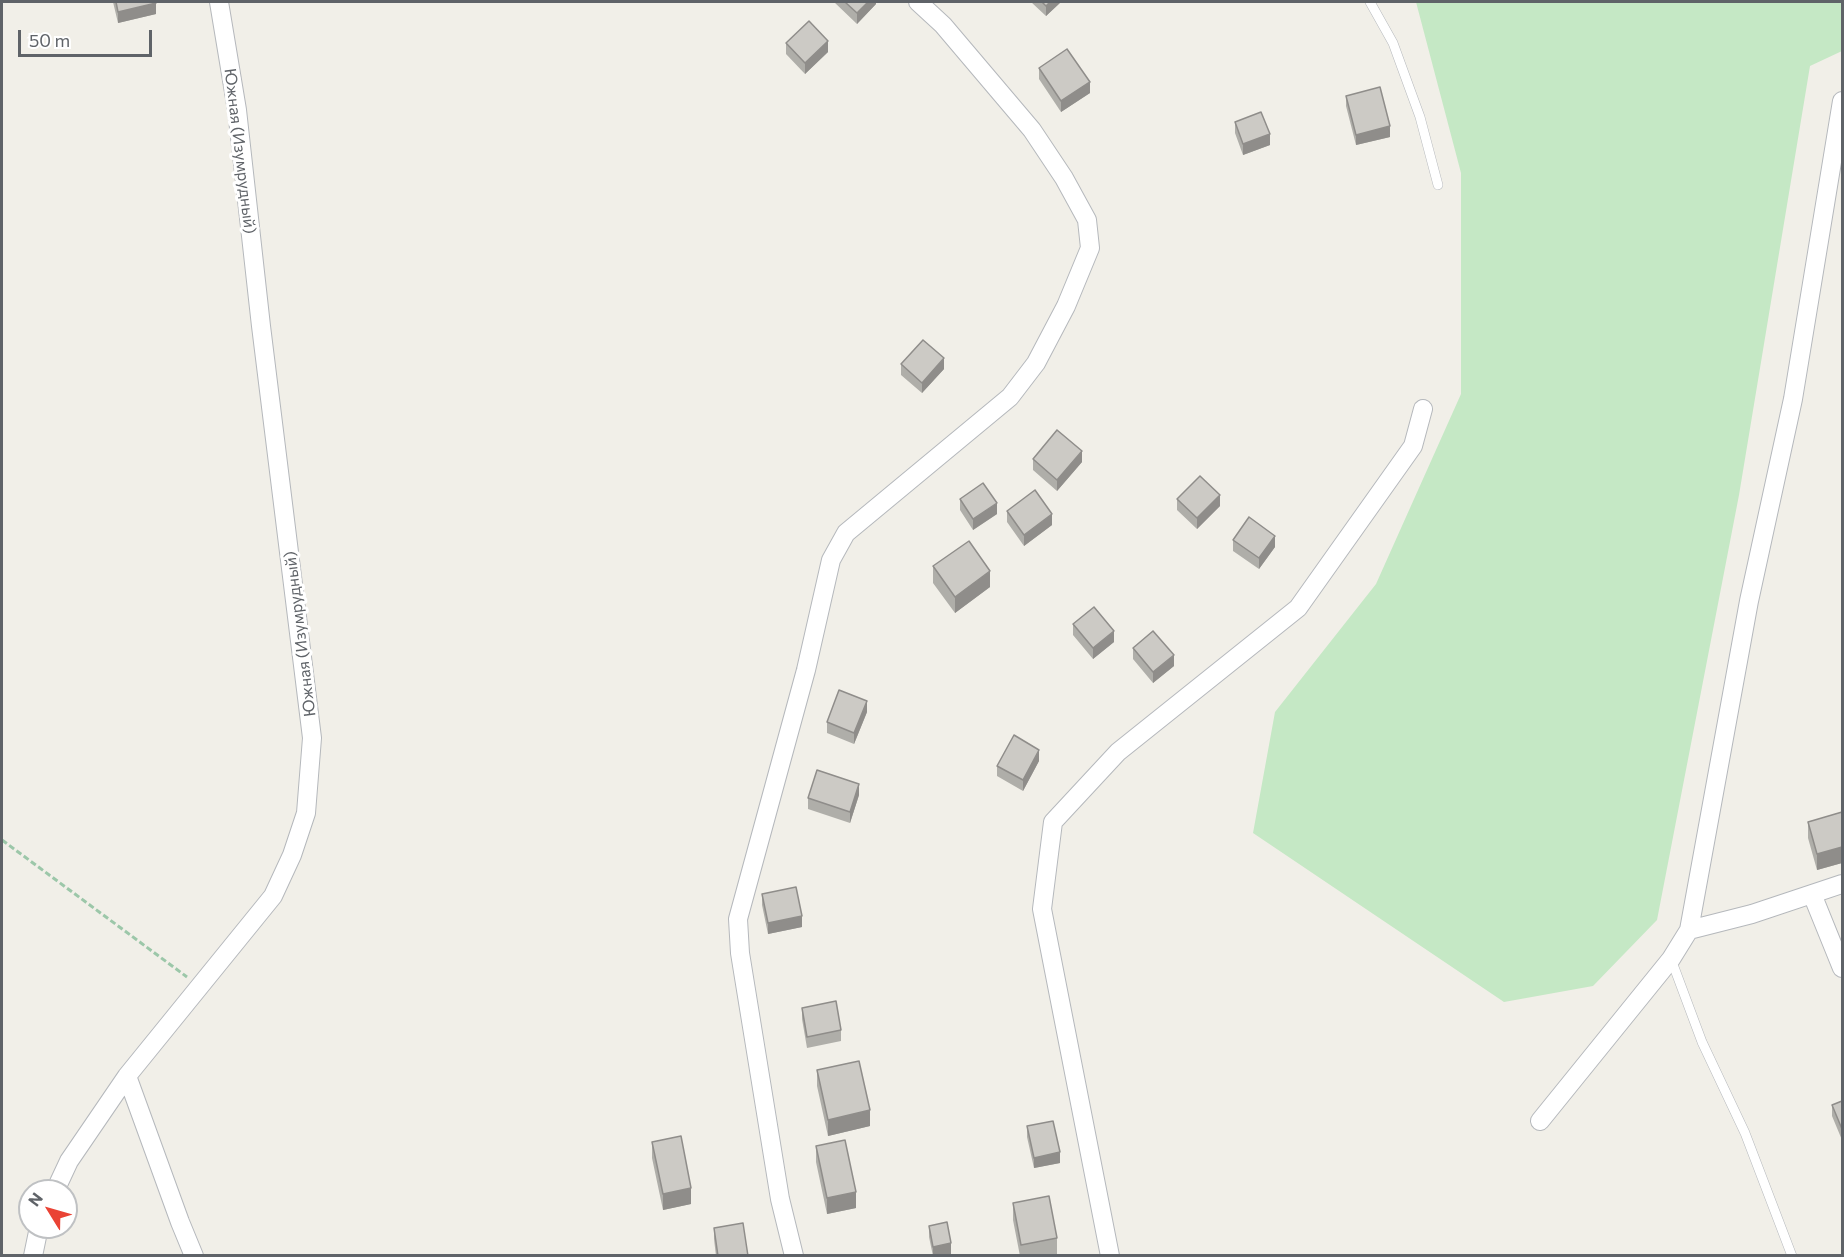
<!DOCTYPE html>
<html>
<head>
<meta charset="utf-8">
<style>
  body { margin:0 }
  #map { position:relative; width:1844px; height:1257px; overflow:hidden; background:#f1efe8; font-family:Commissioner,sans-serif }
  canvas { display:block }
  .frame { position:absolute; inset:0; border:3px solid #5f6368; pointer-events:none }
  .north { position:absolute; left:18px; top:1179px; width:60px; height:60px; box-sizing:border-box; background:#fff; border:2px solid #bfc1c3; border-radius:50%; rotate:307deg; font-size:16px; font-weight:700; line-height:24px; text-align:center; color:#5f6368 }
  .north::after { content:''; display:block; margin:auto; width:21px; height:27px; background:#ea4335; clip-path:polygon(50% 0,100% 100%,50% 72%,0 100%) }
  .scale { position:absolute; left:18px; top:30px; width:134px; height:27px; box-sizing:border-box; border:3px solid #5f6368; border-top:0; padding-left:8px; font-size:18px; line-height:21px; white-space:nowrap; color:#5f6368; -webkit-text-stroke:4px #fff; paint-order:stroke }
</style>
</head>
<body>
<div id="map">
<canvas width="1844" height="1257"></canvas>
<div class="frame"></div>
<div class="north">N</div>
<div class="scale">50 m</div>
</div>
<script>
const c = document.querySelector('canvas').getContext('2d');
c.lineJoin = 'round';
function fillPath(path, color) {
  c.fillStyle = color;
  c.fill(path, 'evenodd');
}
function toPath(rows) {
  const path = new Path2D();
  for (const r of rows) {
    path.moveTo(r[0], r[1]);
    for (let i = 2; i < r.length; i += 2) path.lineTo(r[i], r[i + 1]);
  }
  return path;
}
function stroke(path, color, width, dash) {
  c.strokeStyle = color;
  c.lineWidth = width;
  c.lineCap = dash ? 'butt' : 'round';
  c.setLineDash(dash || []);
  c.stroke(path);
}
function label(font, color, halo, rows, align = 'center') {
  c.font = font + ' Commissioner,sans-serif';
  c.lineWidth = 6;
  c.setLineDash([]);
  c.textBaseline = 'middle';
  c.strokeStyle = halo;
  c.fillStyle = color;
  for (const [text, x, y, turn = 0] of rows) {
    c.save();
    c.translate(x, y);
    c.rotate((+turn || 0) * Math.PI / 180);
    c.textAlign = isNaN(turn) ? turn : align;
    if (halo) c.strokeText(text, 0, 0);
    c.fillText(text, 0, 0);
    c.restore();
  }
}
const green = toPath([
  [1416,2,1842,2,1842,51,1810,66,1739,495,1657,920,1593,986,1504,1002,1253,833,1275,712,1376,584,1461,394,1461,173]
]);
const path = toPath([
  [2,840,187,977]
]);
const service = toPath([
  [1370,2,1393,43,1420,117,1438,185],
  [1671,959,1702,1042,1745,1133,1792,1256]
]);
const minor = toPath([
  [1812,894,1842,968],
  [1689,930,1752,914,1842,884],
  [127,1076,180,1222,194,1256],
  [1540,1121,1671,959,1689,930,1749,601,1793,399,1842,101],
  [55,1191,69,1161,127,1076,273,896,292,855,306,813,312,738,261,326,237,110,219,2],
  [33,1256,39,1227],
  [794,1256,780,1199,740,953,738,919,806,670,831,560,846,533,1010,397,1036,363,1066,306,1090,248,1087,220,1064,178,1032,130,943,25,918,2],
  [1110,1256,1042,909,1053,822,1118,752,1298,608,1413,446,1423,409]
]);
const wall = toPath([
  [113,2,156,2,156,14,118,23],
  [834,2,876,2,876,4,857,24],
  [1031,2,1061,2,1046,16],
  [786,43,828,52,805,74,786,54],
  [1039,68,1090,93,1061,112,1039,79],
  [1346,96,1390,137,1356,145,1346,106],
  [1235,122,1270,145,1243,155,1235,133],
  [901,364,944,369,922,393,901,375],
  [1033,459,1082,462,1057,491,1033,470],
  [960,499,997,514,973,530,960,510],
  [1177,499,1220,506,1197,529,1177,510],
  [1007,511,1052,525,1024,546,1007,522],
  [1233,540,1275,547,1259,569,1233,551],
  [933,566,990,587,955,613,933,583],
  [1073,624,1114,642,1093,659,1073,635],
  [1133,648,1174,666,1153,683,1133,659],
  [867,712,854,744,827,733,827,722],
  [1039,761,1023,791,997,776,997,766],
  [859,795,850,823,808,809,808,798],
  [1842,812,1842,863,1817,870,1808,838,1808,822],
  [762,894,802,927,768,934,762,905],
  [802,1008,841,1030,841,1041,807,1048,802,1019],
  [817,1070,870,1126,828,1136,817,1086],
  [1842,1101,1842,1140,1832,1116,1832,1105],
  [1027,1126,1060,1163,1034,1168,1027,1137],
  [652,1142,691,1204,663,1210,652,1158],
  [816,1146,856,1208,827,1214,816,1162],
  [1013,1203,1057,1238,1057,1254,1051,1256,1020,1256,1013,1220],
  [929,1226,951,1254,945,1256,933,1256,929,1237],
  [714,1228,748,1256,716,1256,714,1239]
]);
const shadedWall = toPath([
  [868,2,876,2,876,4,857,24,857,13],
  [1050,2,1061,2,1046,16,1046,6],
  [156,3,156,14,118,23,118,12],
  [828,41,828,52,805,74,805,63],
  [1090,82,1090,93,1061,112,1061,101],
  [1390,126,1390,137,1356,145,1356,135],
  [1270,134,1270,145,1243,155,1243,144],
  [944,358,944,369,922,393,922,383],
  [1082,451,1082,462,1057,491,1057,480],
  [1220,495,1220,506,1197,529,1197,518],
  [997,503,997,514,973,530,973,519],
  [1052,514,1052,525,1024,546,1024,535],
  [1275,536,1275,547,1259,569,1259,558],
  [990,571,990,587,955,613,955,597],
  [1114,631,1114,642,1093,659,1093,648],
  [1174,655,1174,666,1153,683,1153,672],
  [867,701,867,712,854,744,854,733],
  [1039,750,1039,761,1023,791,1023,780],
  [859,784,859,795,850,823,850,812],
  [1842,847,1842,863,1817,870,1817,854],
  [802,916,802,927,768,934,768,923],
  [870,1110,870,1126,828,1136,828,1120],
  [1060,1152,1060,1163,1034,1168,1034,1158],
  [691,1188,691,1204,663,1210,663,1194],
  [856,1192,856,1208,827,1214,827,1198],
  [951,1243,951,1254,945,1256,933,1256,933,1247]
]);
const building = toPath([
  [116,2,156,2,156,3,118,12,116,2],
  [845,2,868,2,857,13,845,2],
  [1042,2,1050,2,1046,6,1042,2],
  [809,21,828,41,805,63,786,43,809,21],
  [1067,49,1090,82,1061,101,1039,68,1067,49],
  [1380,87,1390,126,1356,135,1346,96,1380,87],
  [1261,112,1270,134,1243,144,1235,122,1261,112],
  [923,340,944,358,922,383,901,364,923,340],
  [1057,430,1082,451,1057,480,1033,459,1057,430],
  [1200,476,1220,495,1197,518,1177,499,1200,476],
  [983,483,997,503,973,519,960,499,983,483],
  [1035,490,1052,514,1024,535,1007,511,1035,490],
  [1249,517,1275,536,1259,558,1233,540,1249,517],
  [969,541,990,571,955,597,933,566,969,541],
  [1094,607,1114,631,1093,648,1073,624,1094,607],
  [1153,631,1174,655,1153,672,1133,648,1153,631],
  [839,690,867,701,854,733,827,722,839,690],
  [1014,735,1039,750,1023,780,997,766,1014,735],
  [817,770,859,784,850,812,808,798,817,770],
  [1842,812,1842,847,1817,854,1808,822,1842,812],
  [796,887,802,916,768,923,762,894,796,887],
  [836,1001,841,1030,807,1037,802,1008,836,1001],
  [859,1061,870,1110,828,1120,817,1070,859,1061],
  [1842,1101,1842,1129,1832,1105,1842,1101],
  [1053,1121,1060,1152,1034,1158,1027,1126,1053,1121],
  [681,1136,691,1188,663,1194,652,1142,681,1136],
  [845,1140,856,1192,827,1198,816,1146,845,1140],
  [1049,1196,1057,1238,1021,1245,1013,1203,1049,1196],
  [947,1222,951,1243,933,1247,929,1226,947,1222],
  [743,1223,748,1256,718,1256,714,1228,743,1223]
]);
const streetNames = [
  ["Южная (Изумрудный)",240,151,83],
  ["Южная (Изумрудный)",300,634,-97]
];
fillPath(green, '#c5e8c5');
stroke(service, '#b5b8bc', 10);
stroke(minor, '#b5b8bc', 20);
stroke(path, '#9cc7a9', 3, [6, 3]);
stroke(service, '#fff', 9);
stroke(minor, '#fff', 18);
fillPath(wall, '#afaea9');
fillPath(shadedWall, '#8f8d8a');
fillPath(building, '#cccac5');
stroke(building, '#8f8d8a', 1.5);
label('16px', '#5f6368', '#fff', streetNames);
</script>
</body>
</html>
